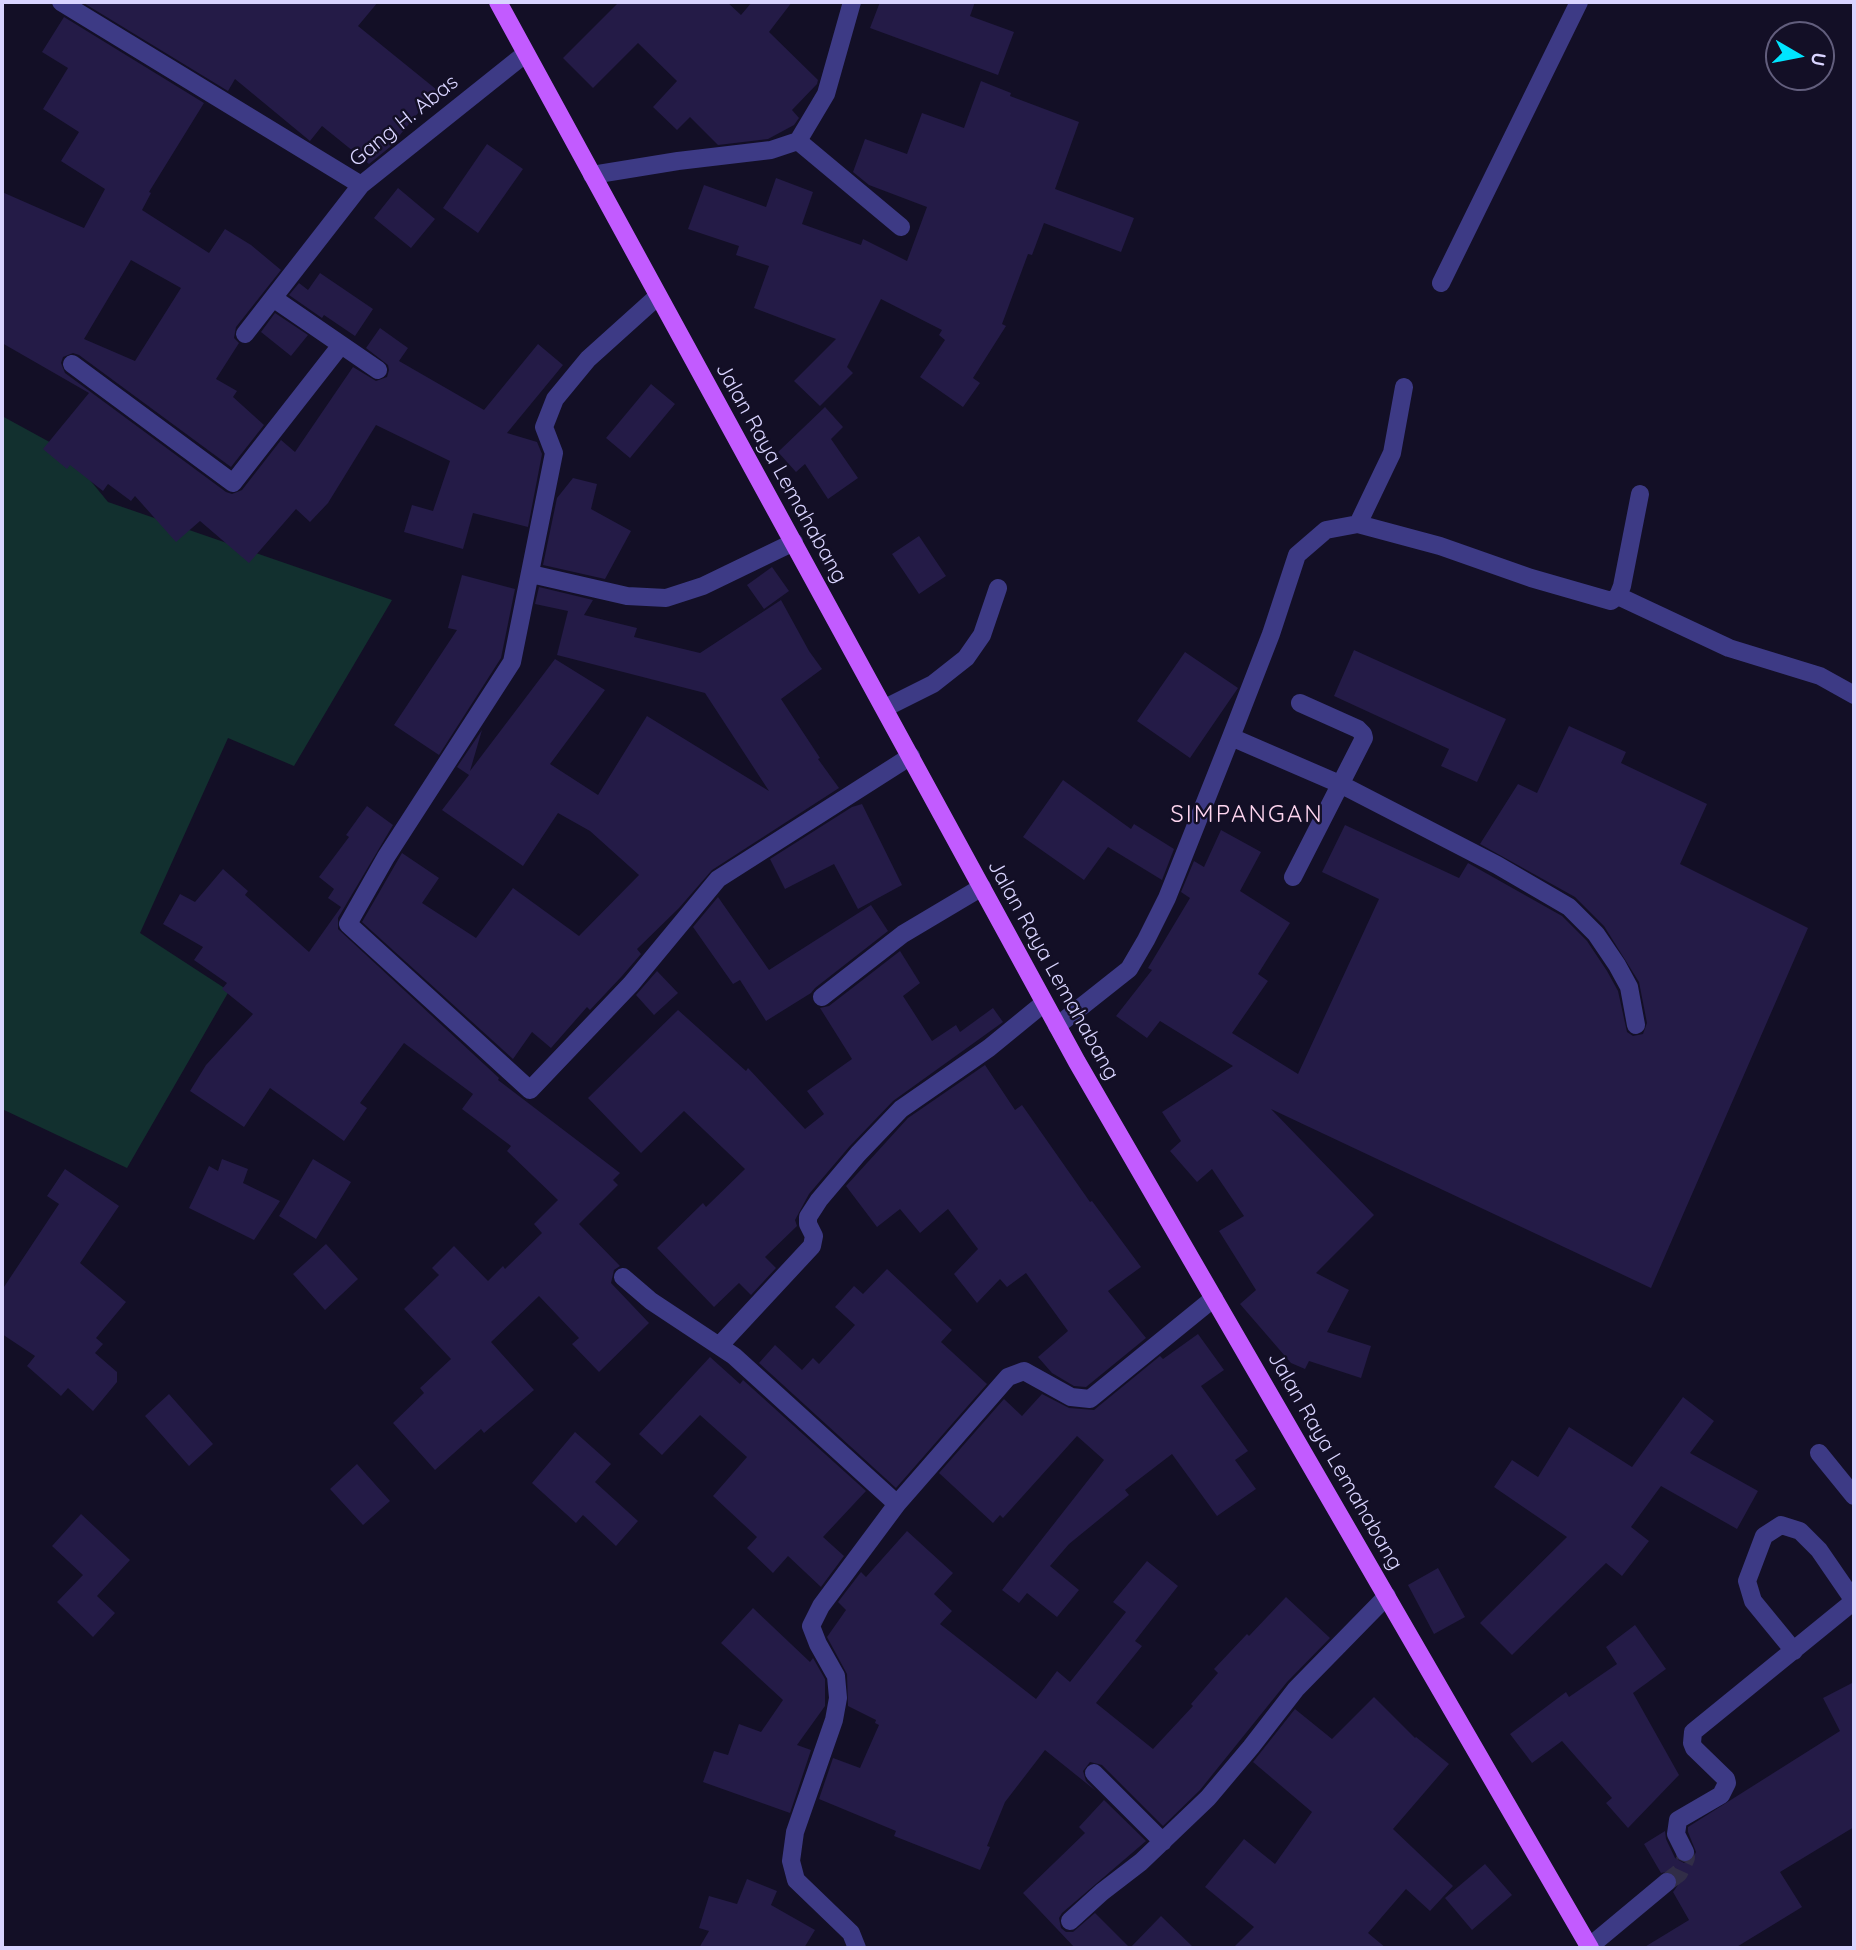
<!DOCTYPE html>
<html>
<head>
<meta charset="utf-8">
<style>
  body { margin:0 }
  #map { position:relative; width:1856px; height:1950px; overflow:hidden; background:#130f26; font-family:Quicksand,sans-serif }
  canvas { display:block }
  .frame { position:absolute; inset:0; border:4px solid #d9d4ff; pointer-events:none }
  .north { position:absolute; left:1765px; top:21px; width:70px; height:70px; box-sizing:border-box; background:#130f26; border:2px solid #625e7d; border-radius:50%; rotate:100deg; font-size:19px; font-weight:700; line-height:28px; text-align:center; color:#d9d4ff }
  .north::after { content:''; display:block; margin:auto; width:24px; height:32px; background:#00e5ff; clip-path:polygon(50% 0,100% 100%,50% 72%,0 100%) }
</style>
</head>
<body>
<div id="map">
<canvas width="1856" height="1950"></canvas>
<div class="frame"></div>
<div class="north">U</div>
</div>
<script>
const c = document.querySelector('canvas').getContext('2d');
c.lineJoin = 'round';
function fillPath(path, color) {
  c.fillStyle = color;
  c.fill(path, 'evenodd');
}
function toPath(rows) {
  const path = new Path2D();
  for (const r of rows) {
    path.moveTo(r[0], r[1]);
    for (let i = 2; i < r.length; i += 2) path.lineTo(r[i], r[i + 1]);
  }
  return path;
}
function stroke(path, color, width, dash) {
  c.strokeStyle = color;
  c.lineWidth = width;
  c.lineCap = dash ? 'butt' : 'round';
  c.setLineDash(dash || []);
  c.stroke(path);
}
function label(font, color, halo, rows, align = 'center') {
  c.font = font + ' Quicksand,sans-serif';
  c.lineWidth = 5;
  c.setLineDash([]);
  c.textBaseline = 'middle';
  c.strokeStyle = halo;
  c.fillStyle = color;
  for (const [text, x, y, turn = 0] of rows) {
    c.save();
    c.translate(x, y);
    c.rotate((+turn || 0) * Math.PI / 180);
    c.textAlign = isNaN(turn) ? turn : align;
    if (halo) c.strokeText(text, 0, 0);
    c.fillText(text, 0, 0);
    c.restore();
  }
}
const green = toPath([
  [2,416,66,451,108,502,392,600,294,766,228,738,140,933,229,991,127,1168,2,1109]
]);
const building = toPath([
  [82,2,378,2,358,26,437,90,390,147,369,164,322,126,310,141,235,79,228,91],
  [619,2,727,2,741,15,752,2,792,2,769,32,818,80,817,84,792,110,799,118,794,125,768,139,718,145,690,117,677,130,653,107,677,81,638,43,593,88,563,58],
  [880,2,975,2,970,16,1014,32,998,75,870,28],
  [64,17,204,103,149,192,151,193,142,210,209,253,225,229,251,245,281,270,236,327,234,338,239,343,216,379,237,391,233,397,264,425,231,467,79,355,73,353,63,357,61,363,65,373,226,492,232,494,242,490,281,440,295,452,353,367,376,381,387,377,389,370,388,365,366,348,380,328,408,348,399,361,484,410,538,344,563,365,507,433,537,442,542,454,528,527,473,513,463,549,404,532,412,505,433,511,450,461,376,425,328,503,310,522,296,509,249,563,200,521,176,542,135,496,131,501,108,484,103,491,70,465,67,469,43,449,89,393,2,343,2,192,84,228,105,189,61,161,79,132,43,109,68,68,42,52],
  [131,260,181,288,135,361,84,339],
  [981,81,1011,93,1010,96,1079,122,1055,189,1134,218,1121,252,1044,223,1032,255,1028,254,1002,324,1006,326,973,378,980,383,963,407,920,377,945,340,939,335,942,330,881,299,847,367,853,373,820,406,794,381,836,339,754,308,769,266,736,255,739,246,688,229,704,185,766,207,776,178,813,192,802,224,861,245,863,239,907,261,927,207,869,185,853,172,865,139,907,154,922,113,964,128],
  [487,144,523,169,478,233,443,208],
  [398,188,435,219,411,248,374,218],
  [320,273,373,309,355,336,324,315,322,318,289,295,299,283,308,290],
  [275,313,308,335,291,356,261,332],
  [651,384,675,404,630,458,606,438],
  [825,407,843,427,831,439,858,478,828,499,805,464,796,472,778,452],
  [573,478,597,484,591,509,631,531,605,579,543,565,557,498],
  [919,536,946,576,919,594,892,554],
  [772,567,789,591,764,609,747,585],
  [462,575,515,589,501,658,439,755,394,725,457,630,448,628],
  [539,587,593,600,584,615,637,628,634,637,700,653,781,600,809,651,822,669,781,699,820,758,818,759,839,788,712,870,679,908,637,949,641,954,622,976,590,1010,587,1007,551,1048,532,1032,513,1059,362,922,402,853,439,878,422,903,476,938,513,888,579,936,639,875,590,831,558,813,523,866,442,810,469,775,457,767,482,730,470,771,555,659,605,690,550,764,598,795,647,716,769,791,705,693,557,655,568,611,535,604],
  [1354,650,1506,719,1477,782,1441,766,1449,749,1334,696],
  [1185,652,1238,688,1190,758,1137,721],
  [1569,726,1626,752,1621,763,1707,804,1680,864,1808,928,1651,1288,1271,1109,1374,1215,1316,1273,1349,1290,1327,1332,1371,1346,1361,1378,1309,1361,1305,1369,1291,1363,1240,1304,1256,1290,1219,1231,1244,1216,1212,1169,1197,1182,1170,1151,1181,1141,1162,1112,1233,1066,1160,1021,1147,1038,1116,1016,1152,970,1148,968,1190,898,1181,892,1194,861,1204,867,1221,830,1261,852,1240,891,1290,923,1258,974,1268,981,1232,1033,1298,1074,1379,899,1322,872,1345,825,1459,878,1468,863,1562,916,1587,941,1607,971,1618,991,1627,1032,1633,1036,1643,1034,1647,1023,1639,982,1604,926,1575,897,1480,844,1518,784,1537,793],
  [1063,780,1131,829,1134,824,1174,849,1162,880,1108,847,1084,880,1023,837],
  [862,804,902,885,858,909,834,864,785,889,770,859,852,807],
  [367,806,393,825,338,918,338,929,499,1078,498,1080,620,1173,613,1180,618,1185,579,1224,620,1266,614,1270,611,1283,649,1323,599,1372,572,1344,579,1338,539,1296,491,1342,534,1390,484,1433,481,1429,435,1470,393,1423,424,1393,420,1388,451,1359,404,1309,439,1275,432,1268,454,1246,488,1281,503,1266,505,1269,542,1233,534,1224,558,1200,507,1151,511,1146,462,1109,473,1094,404,1043,360,1103,367,1108,344,1141,270,1088,244,1127,190,1091,206,1065,253,1014,222,989,227,983,194,960,203,947,163,924,180,894,195,902,223,869,248,891,245,895,309,952,341,907,328,898,334,889,319,877,349,837,346,835],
  [718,897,769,970,871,905,888,931,815,988,811,993,766,1021,740,980,733,984,693,927],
  [900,951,920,983,903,996,932,1041,956,1025,960,1032,993,1008,1003,1022,893,1101,849,1147,809,1194,795,1220,797,1226,765,1257,776,1268,751,1295,739,1283,714,1307,657,1248,703,1203,706,1207,745,1169,684,1111,641,1153,588,1098,678,1010,746,1071,748,1068,805,1129,824,1114,807,1091,852,1059,820,1008,829,1006],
  [657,971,678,993,654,1015,636,995],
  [985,1065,1015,1110,1022,1105,1090,1202,1092,1201,1141,1267,1108,1291,1146,1338,1086,1387,1074,1386,1052,1373,1038,1357,1068,1331,1026,1273,1007,1287,1000,1279,977,1303,954,1274,978,1249,948,1209,920,1233,900,1209,877,1227,846,1186,908,1118],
  [222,1159,248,1169,243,1183,280,1201,254,1240,189,1208,209,1166,218,1171],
  [313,1159,351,1182,316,1239,279,1216],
  [65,1169,119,1206,80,1263,126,1302,96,1338,103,1344,95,1353,117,1372,117,1382,93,1411,68,1388,61,1396,27,1366,35,1356,2,1334,2,1290,59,1204,47,1196],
  [326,1244,358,1279,325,1310,293,1274],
  [887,1269,952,1330,941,1342,987,1384,896,1488,759,1363,775,1345,802,1370,813,1358,819,1364,855,1325,835,1307,854,1286,863,1294],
  [1198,1334,1224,1370,1201,1386,1248,1451,1235,1460,1256,1489,1217,1516,1172,1454,1125,1490,1129,1495,1069,1544,1050,1566,1079,1590,1057,1617,1027,1593,1019,1603,1002,1590,1104,1460,1077,1436,1003,1518,1000,1515,993,1523,939,1473,1004,1399,1022,1416,1042,1394,1069,1408,1094,1410,1160,1356,1163,1359],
  [710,1357,740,1384,743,1380,866,1491,823,1537,844,1556,821,1587,788,1556,773,1573,747,1548,757,1537,713,1496,747,1457,700,1415,662,1455,639,1434],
  [169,1394,213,1444,189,1466,145,1416],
  [1683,1397,1714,1421,1690,1453,1758,1491,1737,1529,1661,1486,1631,1527,1649,1541,1622,1576,1606,1563,1512,1655,1480,1623,1567,1537,1494,1487,1512,1460,1538,1477,1569,1427,1632,1467],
  [575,1432,611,1464,595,1482,638,1521,616,1546,583,1515,576,1523,532,1483],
  [357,1464,390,1501,363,1525,330,1489],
  [81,1514,130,1560,97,1596,115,1613,93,1637,57,1602,83,1575,52,1546],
  [907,1531,953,1573,934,1594,952,1611,940,1624,1036,1699,1057,1671,1070,1682,1126,1612,1113,1602,1147,1561,1178,1586,1135,1641,1142,1646,1096,1703,1153,1749,1193,1706,1191,1704,1218,1673,1214,1669,1247,1634,1249,1636,1286,1597,1330,1638,1287,1682,1200,1790,1163,1826,1102,1765,1090,1762,1083,1771,1086,1781,1096,1791,1045,1750,1005,1802,987,1846,990,1847,980,1870,894,1836,896,1831,819,1799,833,1758,860,1768,879,1725,875,1723,876,1720,848,1706,847,1674,827,1637,846,1610,838,1602,861,1572,866,1577],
  [1438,1568,1465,1617,1434,1634,1408,1585],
  [753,1608,810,1662,813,1658,825,1679,825,1706,797,1745,811,1750,790,1813,703,1782,714,1751,728,1755,739,1724,761,1732,783,1700,721,1643],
  [1635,1625,1666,1669,1633,1693,1679,1775,1628,1828,1606,1803,1612,1798,1562,1741,1532,1763,1510,1734,1566,1692,1569,1697,1617,1664,1606,1647],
  [1854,1682,1854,1827,1780,1872,1802,1907,1735,1948,1643,1948,1689,1920,1673,1892,1678,1885,1676,1875,1670,1871,1661,1873,1644,1844,1665,1831,1666,1839,1675,1858,1684,1863,1691,1862,1696,1852,1688,1832,1688,1827,1840,1731,1823,1698],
  [1374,1697,1415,1738,1416,1737,1449,1764,1393,1829,1453,1886,1430,1911,1406,1889,1368,1933,1386,1948,1233,1948,1254,1927,1205,1887,1244,1839,1275,1864,1312,1812,1253,1762,1295,1709,1332,1739],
  [1104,1800,1146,1841,1062,1913,1059,1918,1061,1928,1066,1932,1073,1932,1095,1913,1130,1948,1161,1916,1194,1948,1075,1948,1023,1893,1085,1833,1079,1827],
  [1485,1864,1512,1895,1472,1930,1445,1898],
  [747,1879,777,1891,771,1905,815,1930,804,1948,699,1948,709,1931,699,1928,709,1896,737,1904]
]);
const minorTunnel = toPath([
  [1667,1882,1679,1873,1686,1858,1685,1852]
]);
const minor = toPath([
  [61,2,361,185],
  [798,141,901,227],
  [592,175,678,161,771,150,798,141,826,94,852,2],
  [1441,283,1579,2],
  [658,296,588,359,555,399,544,427,554,453,512,662,386,857,348,924,530,1090,631,984,718,879,911,756],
  [273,298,378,370],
  [245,334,361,185,525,54],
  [72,364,233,483,341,345],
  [1358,524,1392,453,1404,387],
  [531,574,627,596,666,598,703,586,794,542],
  [1618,596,1729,648,1820,676,1854,695],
  [885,708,933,684,966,658,982,635,998,588],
  [1231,737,1342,785,1497,865,1569,907,1596,934,1617,965,1629,987,1636,1025],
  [1293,877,1364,738,1363,734,1358,729,1300,703],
  [822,997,903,934,982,887],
  [1057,1026,1129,969,1146,940,1167,898,1231,737,1271,634,1297,555,1326,530,1358,524,1440,546,1531,578,1611,601,1618,596,1622,586,1640,494],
  [623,1277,651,1301,734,1356,897,1504],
  [719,1346,812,1246,814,1236,808,1224,808,1217,819,1200,858,1154,901,1109,989,1048,1044,1003],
  [1819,1453,1854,1496],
  [1794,1651,1753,1601,1747,1581,1764,1536,1781,1525,1800,1531,1819,1550,1854,1601],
  [1094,1773,1163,1842],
  [1685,1852,1676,1834,1678,1820,1721,1795,1727,1783,1726,1779,1694,1748,1692,1743,1693,1732,1854,1601],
  [1070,1921,1102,1892,1141,1862,1208,1798,1251,1747,1296,1689,1387,1596],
  [1589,1947,1667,1882],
  [857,1948,851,1933,796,1880,791,1861,795,1832,834,1720,838,1698,836,1676,818,1644,811,1626,821,1606,897,1504,1008,1377,1024,1371,1071,1397,1090,1399,1214,1298]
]);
const major = toPath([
  [498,2,1077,1062,1590,1948]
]);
const streetNames = [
  ["Gang H. Abas",404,121,-39],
  ["Jalan Raya Lemahabang",781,473,61],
  ["Jalan Raya Lemahabang",1053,970,61],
  ["Jalan Raya Lemahabang",1335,1461,60]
];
const quarterNames = [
  ["SIMPANGAN",1247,815]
];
fillPath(green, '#12302f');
fillPath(building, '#241b47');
stroke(minorTunnel, '#312d47', 18, [18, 9]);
stroke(minor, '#3d3a85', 18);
stroke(major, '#c25bff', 18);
label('21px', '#d9d4ff', '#130f26', streetNames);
c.letterSpacing = '2px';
label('24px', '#ffd6f0', '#130f26', quarterNames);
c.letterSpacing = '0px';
</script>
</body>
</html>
